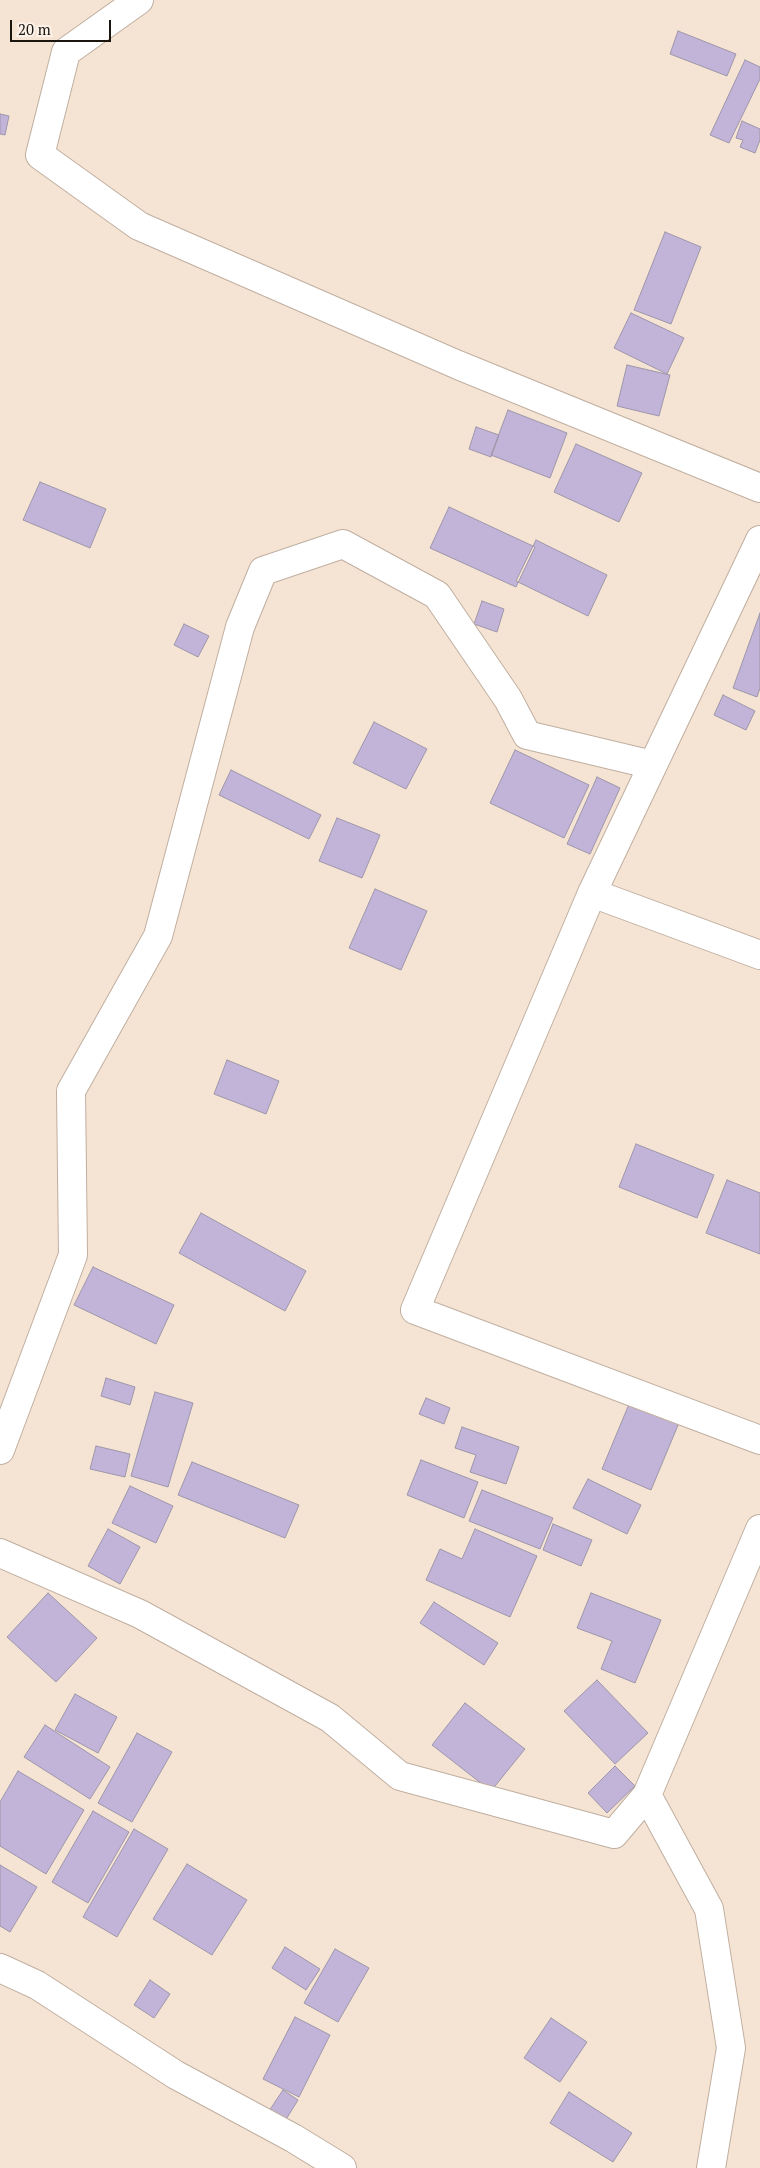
<!DOCTYPE html>
<html>
<head>
<meta charset="utf-8">
<style>
  body { margin:0 }
  #map { position:relative; width:760px; height:2168px; overflow:hidden; background:#f5e4d4; font-family:"PT Serif",serif }
  canvas { display:block }
  .scale { position:absolute; left:10px; top:20px; width:101px; height:22px; box-sizing:border-box; border:2px solid #1b150f; border-top:0; padding-left:6px; font-size:15px; line-height:18px; white-space:nowrap; color:#1b150f; -webkit-text-stroke:4px #fdf2e9; paint-order:stroke }
</style>
</head>
<body>
<div id="map">
<canvas width="760" height="2168"></canvas>
<div class="scale">20 m</div>
</div>
<script>
const c = document.querySelector('canvas').getContext('2d');
c.lineJoin = 'round';
function fillPath(path, color) {
  c.fillStyle = color;
  c.fill(path, 'evenodd');
}
function toPath(rows) {
  const path = new Path2D();
  for (const r of rows) {
    path.moveTo(r[0], r[1]);
    for (let i = 2; i < r.length; i += 2) path.lineTo(r[i], r[i + 1]);
  }
  return path;
}
function stroke(path, color, width, dash) {
  c.strokeStyle = color;
  c.lineWidth = width;
  c.lineCap = dash ? 'butt' : 'round';
  c.setLineDash(dash || []);
  c.stroke(path);
}
const building = toPath([
  [678,31,736,54,727,76,670,54,678,31],
  [745,60,760,67,760,79,729,143,710,135,745,60],
  [0,114,9,116,5,135,0,134,0,114],
  [742,121,760,129,760,140,755,153,740,147,743,140,736,138,742,121],
  [665,232,701,247,671,324,634,310,665,232],
  [631,313,684,338,667,374,614,348,631,313],
  [627,365,670,375,659,416,617,406,627,365],
  [508,410,567,433,550,478,491,455,508,410],
  [476,427,499,435,491,457,469,449,476,427],
  [576,444,642,473,619,522,554,492,576,444],
  [40,482,106,509,90,548,23,520,40,482],
  [449,507,535,547,516,587,430,548,449,507],
  [536,540,607,575,588,616,516,581,536,540],
  [482,601,504,609,497,632,474,624,482,601],
  [760,613,760,688,757,697,733,688,760,613],
  [184,624,209,636,198,657,174,645,184,624],
  [723,695,755,711,746,730,714,715,723,695],
  [374,722,427,749,406,789,353,763,374,722],
  [515,750,589,785,564,838,490,803,515,750],
  [231,770,321,815,309,839,219,795,231,770],
  [597,777,620,788,590,854,567,844,597,777],
  [337,818,380,835,362,878,319,861,337,818],
  [375,889,427,911,401,970,349,948,375,889],
  [227,1060,279,1081,266,1114,214,1094,227,1060],
  [636,1144,714,1175,697,1218,619,1187,636,1144],
  [727,1180,760,1193,760,1254,706,1233,727,1180],
  [201,1213,306,1271,285,1311,179,1253,201,1213],
  [93,1267,174,1305,156,1344,74,1305,93,1267],
  [106,1378,135,1387,130,1405,101,1396,106,1378],
  [155,1392,193,1403,168,1487,131,1476,155,1392],
  [632,1397,681,1418,651,1490,602,1469,632,1397],
  [426,1398,450,1408,444,1424,419,1414,426,1398],
  [462,1427,519,1447,506,1484,470,1472,476,1455,455,1448,462,1427],
  [96,1446,130,1454,125,1477,90,1469,96,1446],
  [421,1460,478,1482,464,1518,407,1495,421,1460],
  [192,1462,299,1505,285,1538,178,1495,192,1462],
  [588,1479,641,1505,627,1534,573,1508,588,1479],
  [130,1486,173,1506,156,1543,112,1523,130,1486],
  [482,1490,553,1518,540,1549,469,1521,482,1490],
  [553,1524,592,1540,581,1566,543,1550,553,1524],
  [108,1529,140,1547,120,1584,88,1566,108,1529],
  [475,1529,537,1556,510,1617,426,1580,440,1549,462,1559,475,1529],
  [48,1593,97,1638,56,1682,7,1637,48,1593],
  [591,1593,661,1620,635,1683,601,1669,612,1641,577,1628,591,1593],
  [434,1602,498,1643,484,1665,420,1623,434,1602],
  [597,1680,648,1733,615,1764,564,1711,597,1680],
  [75,1694,117,1717,98,1753,55,1730,75,1694],
  [465,1703,525,1749,491,1791,432,1745,465,1703],
  [45,1725,110,1767,90,1799,24,1757,45,1725],
  [137,1733,172,1752,132,1822,98,1803,137,1733],
  [615,1766,635,1786,607,1813,588,1793,615,1766],
  [18,1771,84,1810,46,1874,0,1846,0,1802,18,1771],
  [93,1811,129,1832,88,1903,52,1882,93,1811],
  [134,1829,168,1849,117,1937,83,1917,134,1829],
  [187,1864,247,1900,212,1955,153,1919,187,1864],
  [0,1865,37,1887,10,1932,0,1926,0,1865],
  [285,1947,320,1969,306,1990,272,1968,285,1947],
  [335,1949,369,1968,338,2022,304,2003,335,1949],
  [150,1980,170,1994,154,2018,134,2005,150,1980],
  [295,2017,330,2035,299,2097,263,2079,295,2017],
  [551,2018,587,2042,560,2082,524,2058,551,2018],
  [283,2090,298,2100,285,2121,269,2111,283,2090],
  [569,2092,632,2133,613,2162,550,2123,569,2092]
]);
const minor = toPath([
  [139,0,66,52,40,155,139,226,458,365,760,488],
  [760,540,592,893,415,1310,760,1440],
  [592,893,760,955],
  [0,1450,73,1255,71,1091,158,936,240,627,263,571,343,544,437,595,508,699,527,735,653,765],
  [0,1553,140,1614,330,1718,400,1776,614,1834,647,1795],
  [0,1968,37,1985,176,2075,293,2138,342,2168],
  [711,2168,731,2048,709,1909,647,1795,760,1529]
]);
fillPath(building, '#c2b3d9');
stroke(building, '#9d96a9', 1);
stroke(minor, '#c0afa0', 30);
stroke(minor, '#fff', 28);
</script>
</body>
</html>
